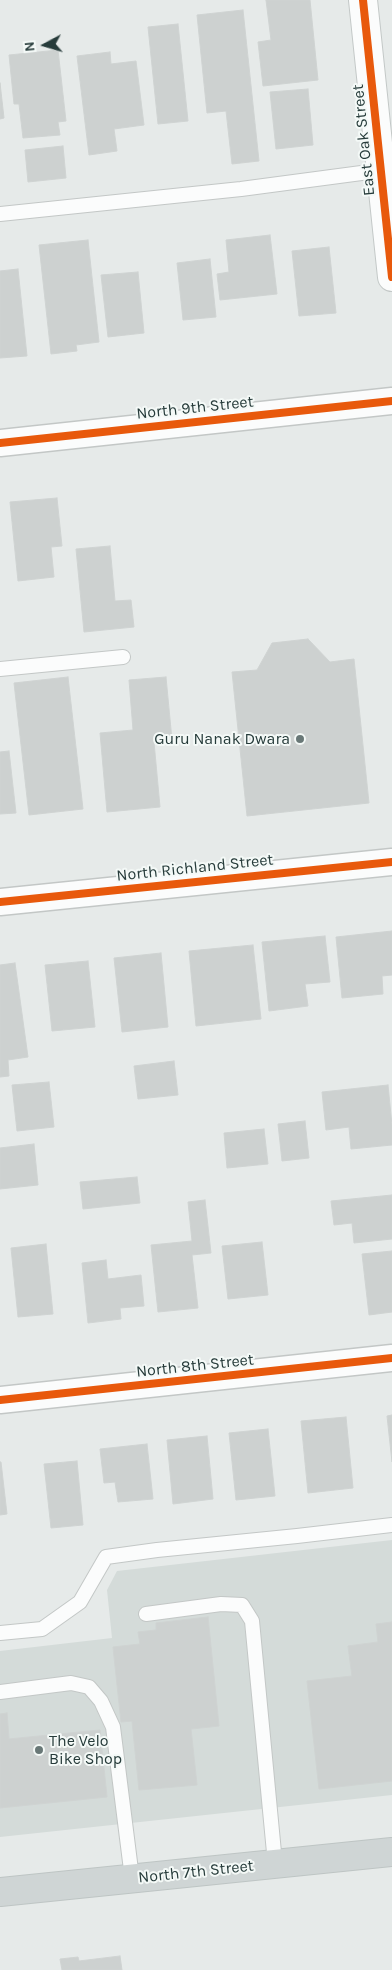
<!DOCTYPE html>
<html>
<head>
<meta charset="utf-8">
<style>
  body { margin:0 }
  #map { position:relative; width:392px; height:1970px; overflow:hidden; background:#e6eae9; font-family:Karla,sans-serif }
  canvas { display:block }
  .north { position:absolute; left:20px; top:20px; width:50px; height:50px; -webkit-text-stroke:4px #f4f9f7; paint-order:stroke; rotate:264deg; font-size:14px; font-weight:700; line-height:20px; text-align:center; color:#263b3a }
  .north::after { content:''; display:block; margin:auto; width:18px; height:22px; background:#263b3a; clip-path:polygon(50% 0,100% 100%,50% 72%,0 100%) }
</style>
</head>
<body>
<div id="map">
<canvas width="392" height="1970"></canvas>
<div class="north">N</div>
</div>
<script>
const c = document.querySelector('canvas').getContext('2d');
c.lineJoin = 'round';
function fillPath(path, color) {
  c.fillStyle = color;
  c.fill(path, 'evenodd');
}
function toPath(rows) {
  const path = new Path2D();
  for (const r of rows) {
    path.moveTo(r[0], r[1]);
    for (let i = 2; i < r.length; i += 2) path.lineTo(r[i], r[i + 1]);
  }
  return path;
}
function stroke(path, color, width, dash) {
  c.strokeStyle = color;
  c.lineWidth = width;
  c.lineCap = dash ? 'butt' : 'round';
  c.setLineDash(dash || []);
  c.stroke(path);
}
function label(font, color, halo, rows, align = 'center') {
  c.font = font + ' Karla,sans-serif';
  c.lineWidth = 4;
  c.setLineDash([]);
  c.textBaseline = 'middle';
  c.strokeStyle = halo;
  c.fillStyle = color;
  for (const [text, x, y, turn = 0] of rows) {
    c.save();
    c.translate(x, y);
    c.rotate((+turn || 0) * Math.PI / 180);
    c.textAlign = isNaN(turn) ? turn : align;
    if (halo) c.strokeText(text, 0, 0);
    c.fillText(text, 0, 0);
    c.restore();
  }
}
const built = toPath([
  [392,1540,392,1795,0,1837,0,1651,112,1638,107,1590,117,1571]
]);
const building = toPath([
  [266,0,310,0,318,80,263,86,258,42,271,40,266,0],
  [243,10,259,161,232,164,226,111,207,113,197,15,243,10],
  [178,24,188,121,158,124,148,27,178,24],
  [58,50,66,121,58,122,60,135,23,138,19,104,14,104,9,55,58,50],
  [110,52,111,64,136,61,144,125,114,129,117,151,89,155,77,56,110,52],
  [0,83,4,118,0,119,0,83],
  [308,89,313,145,276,149,270,92,308,89],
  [63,146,66,178,28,182,25,150,63,146],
  [270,235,277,294,220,300,217,274,229,272,226,240,270,235],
  [88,240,99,342,76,345,77,351,51,354,39,245,88,240],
  [329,247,336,313,299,316,292,251,329,247],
  [210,259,216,317,183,320,177,263,210,259],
  [18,269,27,356,0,358,0,271,18,269],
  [138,272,144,333,108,337,101,275,138,272],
  [57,498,62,546,51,547,54,577,18,581,10,502,57,498],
  [110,546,115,601,131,600,134,627,84,632,76,549,110,546],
  [308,639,330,662,354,659,369,803,247,816,232,672,257,670,272,643,308,639],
  [68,677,83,809,29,815,14,683,68,677],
  [166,677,172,740,154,742,160,807,107,812,100,733,133,730,129,680,166,677],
  [9,751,16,813,0,814,0,752,9,751],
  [392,931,392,975,382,976,383,994,342,998,336,937,392,931],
  [325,936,330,982,305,984,308,1006,269,1011,262,942,325,936],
  [253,945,261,1019,196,1026,189,951,253,945],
  [161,953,168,1027,122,1032,114,958,161,953],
  [88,961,95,1027,52,1031,45,965,88,961],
  [15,963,28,1057,8,1060,9,1076,0,1077,0,965,15,963],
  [174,1061,178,1095,138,1099,134,1066,174,1061],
  [49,1082,54,1127,17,1131,12,1085,49,1082],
  [388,1085,392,1125,392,1145,351,1149,349,1127,326,1130,322,1092,388,1085],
  [305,1121,309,1158,282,1161,278,1124,305,1121],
  [264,1129,268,1164,227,1168,224,1133,264,1129],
  [34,1144,38,1185,0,1189,0,1148,34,1144],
  [137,1177,140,1203,83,1209,80,1182,137,1177],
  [392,1195,392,1239,354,1243,352,1223,334,1225,331,1201,392,1195],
  [205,1200,211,1253,192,1255,198,1308,158,1312,151,1245,192,1241,188,1202,205,1200],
  [262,1242,268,1295,228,1299,222,1246,262,1242],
  [46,1244,53,1314,18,1317,11,1248,46,1244],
  [392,1251,392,1312,369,1315,362,1254,392,1251],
  [106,1260,108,1279,141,1275,144,1306,120,1308,121,1319,88,1323,82,1263,106,1260],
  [392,1415,392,1462,387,1416,392,1415],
  [346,1417,353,1488,308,1493,301,1421,346,1417],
  [268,1429,275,1496,236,1500,229,1433,268,1429],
  [207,1436,213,1499,173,1504,167,1440,207,1436],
  [147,1444,153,1499,118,1502,115,1482,104,1483,100,1449,147,1444],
  [77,1461,83,1525,51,1528,44,1464,77,1461],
  [0,1462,1,1462,7,1514,0,1515,0,1462],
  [208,1617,219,1726,191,1729,197,1785,139,1790,132,1721,121,1722,113,1647,140,1644,138,1632,156,1630,156,1623,208,1617],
  [392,1622,392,1781,319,1789,307,1681,352,1676,348,1646,378,1642,376,1624,392,1622],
  [7,1713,9,1739,100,1730,107,1797,0,1808,0,1714,7,1713],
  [120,1956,122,1970,62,1970,60,1959,78,1957,79,1961,120,1956]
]);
const lane = toPath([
  [0,214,241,189,384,170],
  [0,669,123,657],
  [146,1614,221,1604,242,1605,252,1621,275,1863],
  [0,1633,42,1629,80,1602,106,1557,157,1550,297,1536,392,1525],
  [0,1692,71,1683,89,1687,101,1701,113,1727,132,1878]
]);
const street = toPath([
  [0,443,392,401],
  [0,902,392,862],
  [0,1400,392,1358]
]);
const secondary = toPath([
  [363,0,392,277]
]);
const primary = toPath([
  [0,1892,392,1852]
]);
const cycleway = toPath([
  [363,0,392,277],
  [0,443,392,401],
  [0,902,392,862],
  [0,1400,392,1358]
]);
const markers = [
  [300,739,5,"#697877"],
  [39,1750,5,"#697877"]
];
const streetNames = [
  ["East Oak Street",364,140,-96],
  ["North 9th Street",195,408,-6],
  ["North Richland Street",195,868,-6],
  ["North 8th Street",195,1366,-6],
  ["North 7th Street",196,1872,-6]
];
const poiNames = [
  ["Guru Nanak Dwara",290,739],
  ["The Velo",49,1741,"left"],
  ["Bike Shop",49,1759,"left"]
];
fillPath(built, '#d4dbd9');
fillPath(building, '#cdd1d0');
stroke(building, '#cfd3d2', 1);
stroke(lane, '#c3c7c6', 16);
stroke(street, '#c3c7c6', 29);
stroke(secondary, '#c3c8c7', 30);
stroke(primary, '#bec5c4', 30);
stroke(lane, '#fbfcfc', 14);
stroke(street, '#fbfcfc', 26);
stroke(secondary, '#fbfcfc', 28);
stroke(primary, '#cfd5d5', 28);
stroke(cycleway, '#e8590c', 8);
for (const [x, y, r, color] of markers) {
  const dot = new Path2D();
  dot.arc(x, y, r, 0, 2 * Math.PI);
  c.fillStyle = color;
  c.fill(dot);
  stroke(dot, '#f4f9f7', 2);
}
label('16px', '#263b3a', '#f4f9f7', streetNames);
label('16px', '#263b3a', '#f4f9f7', poiNames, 'right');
</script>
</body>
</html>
